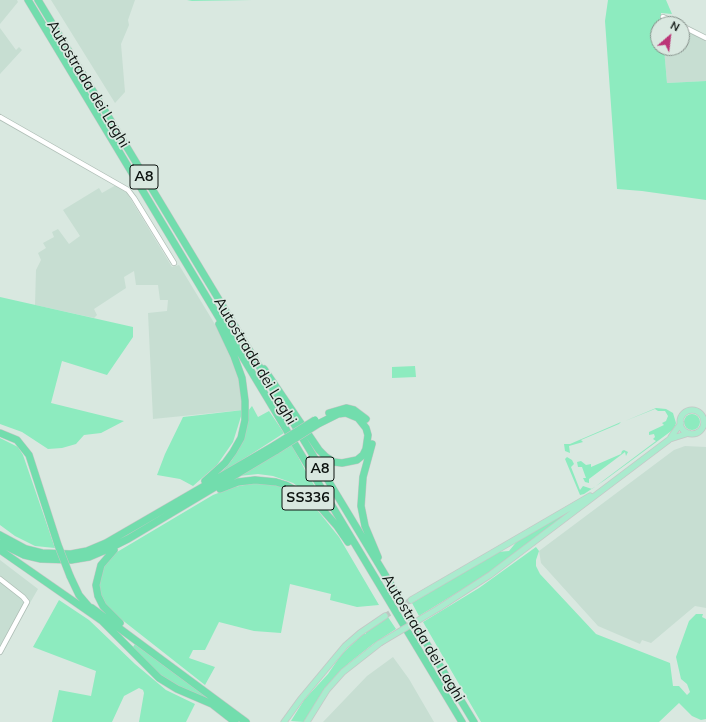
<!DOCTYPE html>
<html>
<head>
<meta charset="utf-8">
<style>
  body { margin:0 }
  #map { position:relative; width:706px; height:722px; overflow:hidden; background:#d9e8e0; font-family:Mulish,sans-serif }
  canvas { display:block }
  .north { position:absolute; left:650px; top:16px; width:40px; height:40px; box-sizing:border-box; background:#d9e8e0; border:1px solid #87928c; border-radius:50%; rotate:28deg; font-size:11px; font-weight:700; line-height:16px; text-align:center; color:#0c120f }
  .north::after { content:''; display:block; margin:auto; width:14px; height:18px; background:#bb3577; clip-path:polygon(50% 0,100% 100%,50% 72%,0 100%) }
</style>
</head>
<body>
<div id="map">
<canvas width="706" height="722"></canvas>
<div class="north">N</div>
</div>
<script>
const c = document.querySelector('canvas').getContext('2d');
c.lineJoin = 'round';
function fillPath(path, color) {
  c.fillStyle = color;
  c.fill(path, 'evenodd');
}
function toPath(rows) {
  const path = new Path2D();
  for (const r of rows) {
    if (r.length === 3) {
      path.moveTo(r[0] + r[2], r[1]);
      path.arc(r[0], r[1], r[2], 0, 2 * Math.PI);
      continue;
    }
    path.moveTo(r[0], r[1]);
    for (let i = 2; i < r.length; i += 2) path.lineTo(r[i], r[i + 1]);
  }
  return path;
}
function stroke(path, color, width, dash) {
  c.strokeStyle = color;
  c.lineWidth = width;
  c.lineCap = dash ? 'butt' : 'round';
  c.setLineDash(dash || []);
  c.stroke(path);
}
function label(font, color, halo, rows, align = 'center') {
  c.font = font + ' Mulish,sans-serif';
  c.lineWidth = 3.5;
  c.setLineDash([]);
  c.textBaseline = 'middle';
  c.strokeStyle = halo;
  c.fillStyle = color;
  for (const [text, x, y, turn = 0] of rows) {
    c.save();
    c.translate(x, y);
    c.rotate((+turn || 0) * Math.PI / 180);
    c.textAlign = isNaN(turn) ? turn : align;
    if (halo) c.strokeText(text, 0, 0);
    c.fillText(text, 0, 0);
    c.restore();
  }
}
const built = toPath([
  [0,0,17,0,18,2,0,24],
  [51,0,135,0,128,20,129,25,121,44,125,92,115,103],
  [682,26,706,38,706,81,667,83,664,48,682,48],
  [0,28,16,50,19,47,22,50,0,74],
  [116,185,127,193,172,267,179,265,219,331,238,375,243,410,153,419,148,313,167,311,168,300,160,300,158,285,136,285,134,271,124,277,126,288,94,309,97,315,94,318,35,305,36,270,41,260,38,253,46,248,43,243,54,237,52,232,58,229,69,244,80,236,63,210,99,188,102,193],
  [685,446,706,447,706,608,695,606,651,643,642,640,640,644,598,626,541,563,539,551,674,450],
  [0,560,38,589,0,655],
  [393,657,409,679,434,722,323,722,367,676]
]);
const green = toPath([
  [187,0,252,0,192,1],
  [608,0,666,0,672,14,661,13,661,24,658,24,658,48,664,48,667,83,706,81,706,200,642,191,617,189,605,21],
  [0,297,133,327,133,337,107,375,62,361,51,403,124,421,101,433,84,435,76,444,62,448,48,449,22,432,0,424],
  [415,366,416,377,392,378,392,367],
  [252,406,258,417,269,411,284,433,219,475,232,460,242,439,248,411],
  [656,408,666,409,673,413,676,423,674,429,605,480,584,494,580,495,565,459,567,457,572,460,574,464,571,467,580,490,583,486,592,489,656,441,653,439,655,437,654,434,649,435,649,432,664,425,662,423,666,421,668,416,665,411,658,411,655,409,625,421],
  [243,410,233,442,217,465,193,486,180,479,157,475,165,454,183,417],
  [692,422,8],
  [621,422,619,424,581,440,583,442,569,446,570,453,565,451,564,444,570,444],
  [0,438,18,447,23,455,55,548,35,546,15,536,0,525],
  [292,445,305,470,328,508,293,483,273,476,258,474,239,476],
  [624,450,628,452,626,456,625,452,589,479,589,483,585,482,583,478,586,478,582,467,578,467,577,462,581,461,586,465,591,464,591,467,621,454,622,451],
  [255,483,271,484,283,487,296,494,314,506,339,537,379,605,357,607,330,600,331,594,290,584,281,633,254,631,219,622,205,650,193,650,189,658,215,667,205,685,107,608,101,596,99,589,102,566,107,558,213,495,234,487],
  [568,512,569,512,486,575,419,616,412,603,497,552,509,551,518,540],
  [536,547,539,551,536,560,536,566,540,574,596,634,670,663,673,686,679,686,687,695,690,692,687,684,681,679,676,657,689,621,696,614,703,614,702,617,706,619,706,719,701,720,692,716,679,703,659,722,481,722,423,622,479,588],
  [59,600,89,620,135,664,166,690,195,704,186,722,139,722,144,693,143,690,139,688,124,696,112,722,52,722,59,690,91,696,96,671,33,647],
  [388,617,396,629,373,644,349,663,323,691,304,722,291,721,304,700,328,674,341,655,363,634,366,634,366,631],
  [135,644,241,722,162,677,133,647]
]);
const majorTunnel = toPath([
  [385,616,411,600]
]);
const minor = toPath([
  [663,17,678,24],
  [682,26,706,38],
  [0,117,128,190,134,198,174,263],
  [0,579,23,597,27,602,0,652]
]);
const major = toPath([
  [692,422,12],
  [671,437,681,423],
  [411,600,590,496],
  [439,608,490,575,670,439,689,433],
  [284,722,300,700,345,646,360,633,385,616],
  [307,722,327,690,343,672,380,643]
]);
const highway = toPath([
  [28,0,462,722],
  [38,0,474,722],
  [264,369,319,450,326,457,334,462,342,463,357,460,363,455,366,449,368,435,366,428,358,418,346,413,338,414,318,424],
  [329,413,346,408,354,410,366,419],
  [0,433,17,440,29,455,58,545],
  [372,444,363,477,361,506,365,526,378,557],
  [205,481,225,463,233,452,241,438,245,420,245,401,242,378,234,356,219,324],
  [220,489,238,482,255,480,276,482,286,485,304,495,321,508,337,526,348,542],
  [0,535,26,549,42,553,71,554,87,551,106,543,275,445],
  [0,543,24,555,41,559,71,560,89,557,108,549,128,539,277,450],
  [0,550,102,621,159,678,177,689,212,704,235,722],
  [114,550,101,565,96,585,98,596,103,606,120,623],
  [70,576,79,595,91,609],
  [92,608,246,722]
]);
const majorBridge = toPath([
  [380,643,439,608]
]);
const highwayBridge = toPath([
  [275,445,315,420],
  [277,450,318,424],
  [58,545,70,576]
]);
const shields = [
  [144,177,28],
  [320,469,28],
  [308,498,52]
];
const shieldNames = [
  ["A8",144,177],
  ["A8",320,469],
  ["SS336",308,498]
];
const streetNames = [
  ["Autostrada dei Laghi",88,84,59],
  ["Autostrada dei Laghi",255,361,59],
  ["Autostrada dei Laghi",423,638,59]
];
fillPath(built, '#c7ded2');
fillPath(green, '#8debbf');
stroke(majorTunnel, '#bac8c1', 5.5, [5.5, 3]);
stroke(minor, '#aebdb5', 6);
stroke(major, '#c5c6c5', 7);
stroke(highway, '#c5c6c5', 8);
stroke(minor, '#fff', 4.5);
stroke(major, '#aaebce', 5.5);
stroke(highway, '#72ddad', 7);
stroke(majorBridge, '#c5c6c5', 7, []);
stroke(highwayBridge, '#c5c6c5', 8, []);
stroke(majorBridge, '#aaebce', 5.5);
stroke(highwayBridge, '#72ddad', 7);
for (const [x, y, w] of shields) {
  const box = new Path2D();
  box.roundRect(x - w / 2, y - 12, w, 24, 3);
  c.fillStyle = '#d9e8e0';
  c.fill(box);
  stroke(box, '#0c120f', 1);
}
label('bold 14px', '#0c120f', null, shieldNames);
label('15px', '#0c120f', '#d9e8e0', streetNames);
</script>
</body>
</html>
